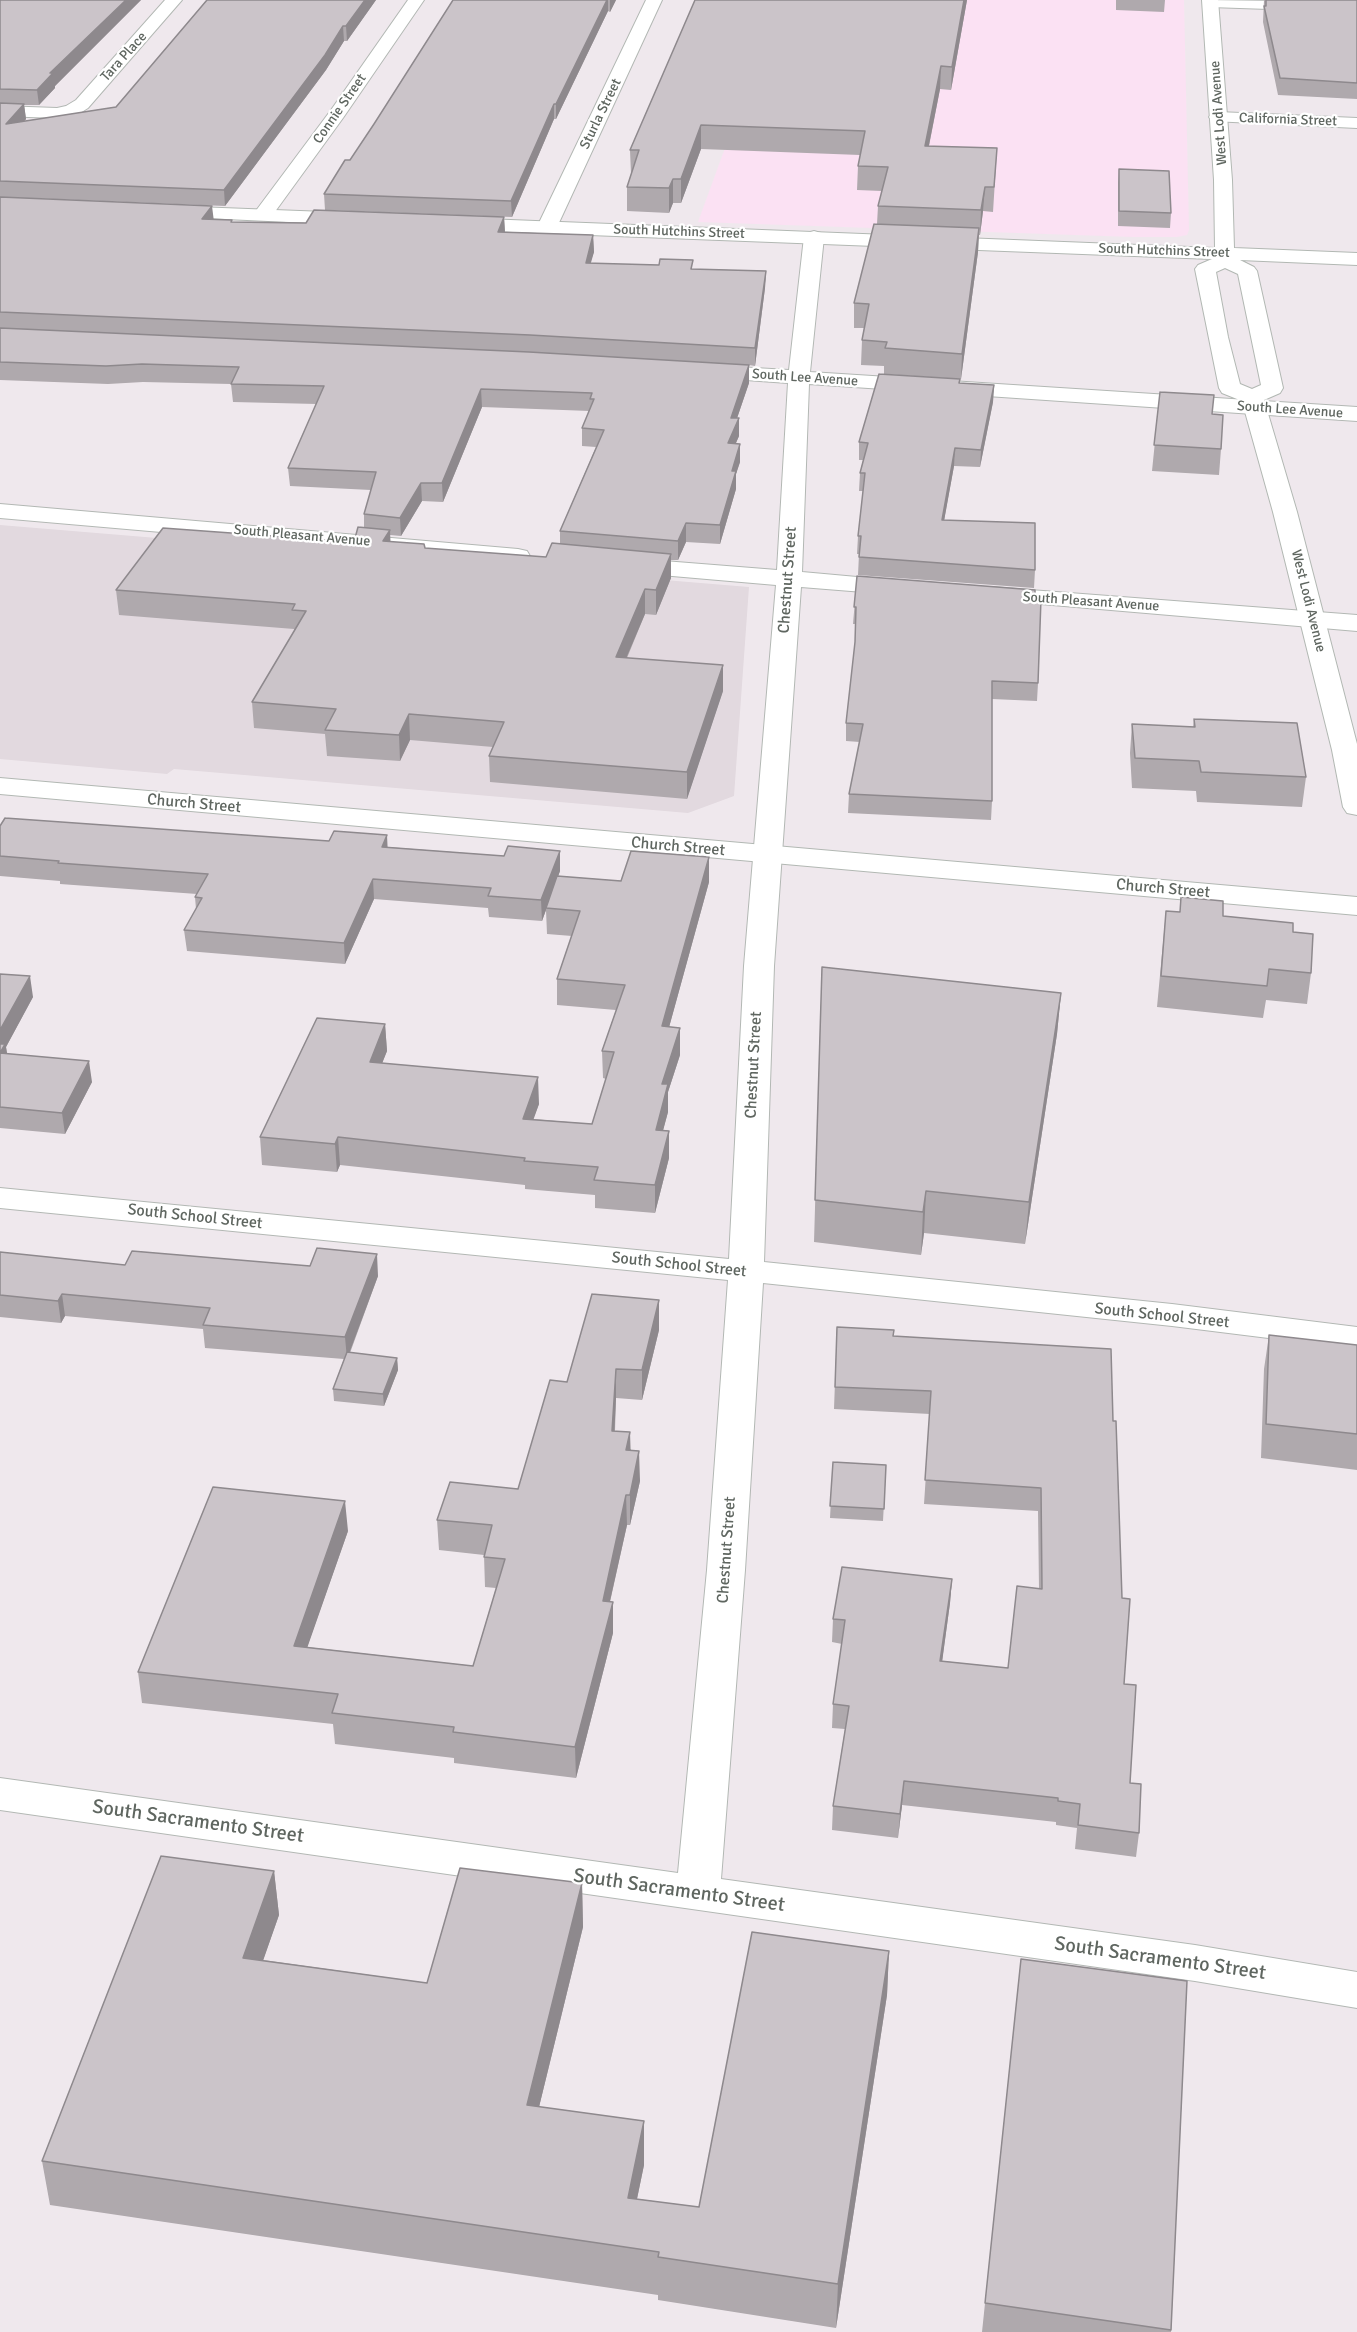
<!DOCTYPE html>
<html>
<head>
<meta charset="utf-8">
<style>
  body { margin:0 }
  canvas { display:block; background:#efe8ed }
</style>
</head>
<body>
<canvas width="1357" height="2332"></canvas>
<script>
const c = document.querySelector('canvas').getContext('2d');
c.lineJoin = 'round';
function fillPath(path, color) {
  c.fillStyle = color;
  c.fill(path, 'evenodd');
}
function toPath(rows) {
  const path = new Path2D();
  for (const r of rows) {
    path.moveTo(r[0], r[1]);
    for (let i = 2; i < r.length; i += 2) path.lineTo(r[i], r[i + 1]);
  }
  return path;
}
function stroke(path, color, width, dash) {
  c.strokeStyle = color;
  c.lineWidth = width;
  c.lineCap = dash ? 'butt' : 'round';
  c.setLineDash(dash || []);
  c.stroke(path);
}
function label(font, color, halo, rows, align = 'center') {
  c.font = font + ' Signika,sans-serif';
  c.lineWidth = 4.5;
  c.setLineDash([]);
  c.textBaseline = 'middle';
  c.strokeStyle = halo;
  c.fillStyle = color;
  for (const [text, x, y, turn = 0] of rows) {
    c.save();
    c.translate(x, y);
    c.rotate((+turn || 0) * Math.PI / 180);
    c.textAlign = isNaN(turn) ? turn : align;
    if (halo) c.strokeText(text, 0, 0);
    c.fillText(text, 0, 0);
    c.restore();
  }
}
const commercial = toPath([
  [779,0,1184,0,1189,230,1187,235,1177,237,1133,237,698,222]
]);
const education = toPath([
  [0,525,749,587,734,796,688,813,174,769,167,774,0,759]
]);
const street = toPath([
  [165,0,182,0,88,108,77,115,57,118,0,116,0,106,57,108,66,106,76,100,165,0],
  [408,0,424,0,343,118,269,220,255,220,252,216,255,212,331,110,408,0],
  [646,0,662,0,557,227,554,231,540,231,537,227,646,0],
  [1203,0,1357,2,1357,12,1210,7,1204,5,1203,0],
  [1218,112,1357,118,1357,128,1212,121,1209,117,1212,113,1218,112],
  [814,231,821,233,824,237,810,372,1357,407,1357,421,809,384,802,572,901,581,910,583,913,588,910,593,901,595,801,587,774,966,764,1262,1172,1304,1357,1327,1357,1349,1172,1326,763,1283,745,1570,721,1879,1195,1945,1357,1972,1357,2008,1195,1981,0,1810,0,1778,678,1873,707,1570,728,1280,0,1208,0,1188,729,1259,744,966,776,585,626,572,617,570,614,565,617,560,626,558,777,570,788,383,703,377,695,376,692,371,695,366,703,365,789,370,804,237,807,233,814,231],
  [0,504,518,549,527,551,530,556,527,561,518,563,0,518,0,504],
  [991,587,1357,615,1357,631,982,599,979,594,982,589,991,587]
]);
const secondary = toPath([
  [1202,0,1218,0,1232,180,1234,248,1357,253,1357,265,1240,260,1254,267,1257,271,1283,388,1280,393,1264,400,1297,512,1357,744,1357,815,1347,813,1343,807,1332,750,1273,512,1242,401,1222,393,1219,388,1195,269,1198,265,1212,259,460,230,453,228,450,224,453,220,460,218,1215,248,1214,180,1202,0],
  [1225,268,1238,274,1261,385,1252,389,1240,384,1228,337,1216,272,1225,268],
  [170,206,352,213,359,215,362,219,359,223,352,225,163,216,160,212,163,208,170,206],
  [0,778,1357,897,1357,915,0,794,0,778]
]);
const wall = toPath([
  [0,0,141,0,55,86,55,88,39,105,24,105,26,119,25,121,116,107,207,0,376,0,347,41,344,41,326,70,225,206,29,198,232,222,306,223,504,217,505,232,593,235,594,252,590,263,693,269,766,271,765,288,755,366,749,365,749,383,737,418,739,436,736,443,740,462,736,474,736,489,720,544,686,542,678,560,671,560,671,578,656,615,645,614,627,658,723,665,723,691,687,799,490,782,489,756,493,747,410,740,400,761,327,756,325,734,254,728,252,702,294,631,294,629,119,615,116,590,354,542,364,528,364,514,371,490,290,486,288,468,317,404,233,402,231,384,143,382,108,384,0,380],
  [482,407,590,411,582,428,582,446,596,447,560,531,560,544,546,557,425,548,390,542,390,535,401,536,422,501,443,502],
  [453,0,616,0,610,12,608,11,556,119,554,119,512,217,325,210,324,194,350,160,374,124],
  [695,0,967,0,951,90,940,89,929,146,997,148,993,212,983,211,980,235,979,235,978,252,961,379,884,374,884,366,861,365,862,340,864,328,854,328,854,303,877,224,878,206,882,191,857,190,858,166,860,155,701,149,681,203,673,203,669,213,627,211,627,187,631,174,630,150],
  [1116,0,1165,0,1164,12,1116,10],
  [1264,0,1357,0,1357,99,1278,95,1263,22],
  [1119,169,1171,213,1170,228,1118,226,1118,183],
  [959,383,994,385,993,402,980,467,954,466,944,520,1035,570,1034,588,858,575,859,554,857,554,858,536,863,491,859,491,860,473,863,460,859,460,859,442],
  [1160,392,1212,414,1221,449,1219,475,1152,471],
  [857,576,1038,683,1037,701,992,699,992,801,991,820,848,813,849,794,860,742,846,741,846,723,855,642,855,624,853,624],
  [1194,719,1306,777,1302,807,1197,802,1196,791,1132,788,1130,753,1132,724,1193,727],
  [0,826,388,847,504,856,560,851,560,871,558,876,621,881,709,857,709,882,669,1027,680,1028,680,1055,668,1092,668,1112,663,1130,669,1131,669,1158,655,1213,595,1208,595,1195,525,1189,525,1185,340,1165,337,1172,262,1165,260,1137,385,1024,387,1051,382,1063,539,1104,533,1119,592,1124,606,1079,603,1078,602,1051,616,1010,557,1005,557,979,572,936,547,934,546,910,542,921,489,917,488,908,374,899,345,964,187,951,184,930,196,909,195,897,197,894,60,884,60,881,0,876],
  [1166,911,1223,916,1293,932,1311,973,1307,1004,1266,1000,1263,1018,1157,1007],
  [822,967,1061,993,1057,1034,1025,1244,924,1233,921,1255,814,1242],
  [0,974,33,997,6,1047,7,1054,92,1082,65,1134,0,1128],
  [0,1252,125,1265,378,1276,350,1353,397,1358,398,1370,384,1406,334,1401,333,1389,344,1359,205,1348,203,1329,65,1316,61,1323,0,1317],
  [659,1300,659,1330,642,1400,616,1398,615,1431,631,1450,640,1481,630,1525,627,1525,610,1602,613,1633,576,1778,454,1763,454,1758,335,1744,333,1724,142,1703,138,1672,348,1531,307,1647,473,1666,496,1588,485,1587,484,1555,439,1550,437,1520,518,1489,567,1382],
  [837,1327,893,1336,1113,1421,1124,1684,1130,1783,1139,1833,1136,1857,1075,1849,1077,1828,1056,1825,1056,1822,902,1805,898,1838,832,1830,833,1806,845,1729,832,1728,833,1704,842,1644,832,1642,833,1619,952,1579,950,1603,942,1661,1008,1668,1039,1589,1038,1511,924,1504,930,1414,834,1409],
  [1269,1335,1357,1345,1357,1470,1261,1458,1264,1369],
  [833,1462,886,1465,883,1521,830,1518],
  [274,1871,279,1915,263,1960,427,1983,582,1883,583,1927,539,2107,644,2121,644,2165,637,2199,699,2207,889,1951,887,1995,836,2328,658,2300,658,2295,50,2205,42,2161],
  [1021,1959,1187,1981,1171,2332,982,2332]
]);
const shadedWall = toPath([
  [126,0,141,0,55,86,55,88,39,105,37,90,50,73],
  [365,0,376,0,347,41,346,26],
  [607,0,608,0,608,11,556,119,556,104],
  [610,0,616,0,610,12],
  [964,0,967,0,951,90,952,67],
  [343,26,344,41,326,70,225,206,224,190],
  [941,66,940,89,924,170,925,146],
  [24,104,26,119,8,139,6,124],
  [554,104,554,119,512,217,511,201],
  [701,125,701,149,681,203,681,179],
  [673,179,673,203,669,213,669,188],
  [985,187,983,211,980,235,981,210],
  [212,206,214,222,202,219],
  [504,217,505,233,498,232],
  [979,228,978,252,961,379,962,354],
  [593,235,594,252,586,280,586,263],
  [766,271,765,288,755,366,755,348],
  [749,365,749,383,731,436,731,418],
  [994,385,993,402,980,467,981,450],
  [481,389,482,407,443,502,442,483],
  [739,418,739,436,728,461,728,443],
  [740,444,740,462,736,474,736,489,720,544,720,525,732,471],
  [955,448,954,466,941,538,942,520],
  [421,483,422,501,401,536,400,518],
  [686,523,686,542,678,560,678,541],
  [390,530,391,554,383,541],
  [671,554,671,578,656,615,656,590],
  [645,589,645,614,616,682,616,657],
  [723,665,723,691,687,799,687,772],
  [409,714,410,740,400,761,399,735],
  [387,835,388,856,382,847],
  [560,851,560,871,547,908,546,908,546,910,542,921,541,900],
  [709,857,709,882,662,1053,662,1026],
  [373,879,374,899,345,964,344,943],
  [30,976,33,997,6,1047,9,1065,0,1057,0,1030],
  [1061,993,1057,1034,1025,1244,1029,1202],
  [385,1024,387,1051,372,1089,370,1062],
  [680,1028,680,1055,668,1092,668,1112,656,1157,656,1130,662,1084],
  [89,1061,92,1082,65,1134,62,1113],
  [538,1077,539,1104,524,1146,523,1119],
  [669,1131,669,1158,655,1213,655,1185],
  [338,1137,340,1165,337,1172,335,1144],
  [926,1191,924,1233,921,1255,923,1212],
  [377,1254,378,1276,347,1359,345,1337],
  [62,1294,65,1316,61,1323,58,1301],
  [659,1300,659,1330,642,1400,642,1370],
  [397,1358,398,1370,384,1406,383,1394],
  [616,1369,616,1398,613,1461,612,1431],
  [630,1432,631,1462,626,1450],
  [639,1451,640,1481,630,1525,630,1495],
  [626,1495,627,1525,603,1632,603,1601],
  [345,1501,348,1531,297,1677,294,1646],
  [952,1579,950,1603,939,1685,940,1661],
  [613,1602,613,1633,576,1778,575,1747],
  [904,1781,902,1805,898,1838,900,1814],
  [274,1871,279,1915,249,2001,243,1958],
  [582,1883,583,1927,529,2148,527,2105],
  [889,1951,887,1995,836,2328,838,2284],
  [644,2121,644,2165,628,2242,628,2198]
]);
const building = toPath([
  [0,0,126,0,50,73,53,73,37,90,0,89,0,0],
  [207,0,365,0,346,26,343,26,325,55,224,190,0,181,0,103,24,104,6,124,116,107,207,0],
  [453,0,607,0,556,104,554,104,511,201,324,194,345,160,350,160,374,124,453,0],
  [695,0,964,0,952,67,941,66,925,146,997,148,994,187,985,187,981,210,878,206,888,167,858,166,865,131,701,125,681,179,673,179,669,188,627,187,639,150,630,150,695,0],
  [1266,0,1357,0,1357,83,1280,78,1264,6,1266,6,1266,0],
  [1119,169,1169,171,1171,213,1119,211,1119,169],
  [0,197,212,206,202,219,232,220,231,222,306,223,314,210,504,217,498,232,593,235,586,263,659,265,660,259,693,260,691,269,766,271,755,348,530,335,0,312,0,197],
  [874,224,979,228,962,354,885,348,887,342,862,340,869,304,854,303,874,224],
  [0,328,529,352,749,365,731,418,739,418,728,443,740,444,732,471,736,471,720,525,686,523,678,541,560,531,604,430,582,428,594,399,590,399,592,393,481,389,442,483,421,483,400,518,364,514,376,472,288,468,324,386,231,384,239,367,142,364,106,366,0,362,0,328],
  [879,374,960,379,959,383,994,385,981,450,955,448,942,520,1035,523,1035,570,859,557,861,536,858,536,865,473,860,473,868,443,859,442,879,374],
  [1160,392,1214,395,1212,414,1223,415,1221,449,1154,445,1160,392],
  [358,527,390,530,383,541,424,544,425,548,546,557,552,543,671,554,656,590,645,589,616,657,723,665,687,772,489,756,504,722,409,714,399,735,325,730,336,709,252,702,306,611,292,610,295,604,116,590,163,528,354,542,358,527],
  [857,576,1035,590,1035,599,1041,599,1038,683,992,681,992,801,849,794,863,724,846,723,855,642,856,607,854,607,857,576],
  [1194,719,1297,723,1306,777,1201,772,1199,761,1135,758,1132,724,1195,727,1194,719],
  [5,818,329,841,334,831,387,835,382,847,504,856,508,846,560,851,541,900,488,896,491,888,373,879,344,943,184,930,202,898,195,897,208,874,58,863,59,861,0,856,0,826,5,818],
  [631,851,709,857,662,1026,680,1028,662,1084,668,1084,656,1130,669,1131,655,1185,594,1180,598,1167,524,1161,525,1158,338,1137,335,1144,260,1137,317,1018,385,1024,370,1062,538,1077,523,1119,592,1124,614,1052,602,1051,625,985,557,979,580,911,546,908,557,876,621,881,631,851],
  [1181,897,1223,901,1223,916,1293,923,1293,932,1313,934,1311,973,1269,969,1267,986,1161,976,1166,911,1180,912,1181,897],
  [822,967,1061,993,1029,1202,926,1191,923,1212,815,1200,822,967],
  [0,974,30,976,0,1030,0,974],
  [0,1044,5,1044,0,1053,89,1061,62,1113,0,1107,0,1044],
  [317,1248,377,1254,345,1337,203,1325,210,1308,62,1294,58,1301,0,1295,0,1252,125,1265,132,1251,310,1266,317,1248],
  [592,1294,659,1300,642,1370,616,1369,612,1431,630,1432,626,1450,639,1451,630,1495,626,1495,603,1601,613,1602,575,1747,453,1732,454,1727,332,1713,338,1694,138,1672,213,1487,345,1501,294,1646,473,1666,505,1559,484,1557,492,1525,437,1520,450,1482,518,1489,550,1380,567,1382,592,1294],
  [837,1327,894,1330,893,1336,1111,1349,1113,1421,1116,1421,1122,1598,1130,1599,1124,1684,1136,1685,1130,1783,1141,1784,1139,1833,1078,1825,1080,1804,1058,1801,1058,1798,904,1781,900,1814,833,1806,849,1706,833,1704,845,1620,833,1619,842,1567,952,1579,940,1661,1008,1668,1017,1586,1042,1589,1041,1488,925,1480,931,1391,835,1387,837,1327],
  [1269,1335,1357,1345,1357,1434,1266,1424,1269,1335],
  [347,1352,397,1358,383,1394,333,1389,347,1352],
  [833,1462,886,1465,884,1509,830,1506,833,1462],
  [161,1856,274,1871,243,1958,427,1983,460,1868,582,1883,527,2105,644,2121,628,2198,699,2207,752,1932,889,1951,838,2284,658,2257,659,2252,42,2161,161,1856],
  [1021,1959,1187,1981,1171,2330,985,2303,1021,1959]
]);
const farStreetnames = [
  ["Tara Place",124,57,-48],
  ["Connie Street",340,109,-55],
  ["West Lodi Avenue",1219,113,-94],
  ["Sturla Street",601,114,-64],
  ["California Street",1288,120,2],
  ["South Hutchins Street",679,232,2],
  ["South Hutchins Street",1164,251,2],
  ["South Lee Avenue",805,378,4],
  ["South Lee Avenue",1290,410,4],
  ["South Pleasant Avenue",302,536,5],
  ["West Lodi Avenue",1308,601,76],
  ["South Pleasant Avenue",1091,602,4]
];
const streetNames = [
  ["Chestnut Street",788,580,-86],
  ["Church Street",194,804,5],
  ["Church Street",678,847,5],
  ["Church Street",1163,889,5],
  ["Chestnut Street",754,1065,-87],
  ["South School Street",195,1217,6],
  ["South School Street",679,1265,6],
  ["South School Street",1162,1316,6],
  ["Chestnut Street",727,1550,-86]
];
const nearStreetnames = [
  ["South Sacramento Street",198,1822,8],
  ["South Sacramento Street",679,1891,8],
  ["South Sacramento Street",1160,1959,8]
];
fillPath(commercial, '#fbe1f3');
fillPath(education, '#e2d9df');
stroke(street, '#b3b8b4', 2);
stroke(secondary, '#b2b8b3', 2);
fillPath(street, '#fff');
fillPath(secondary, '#fff');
fillPath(wall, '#afa9ad');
fillPath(shadedWall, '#8e898d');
fillPath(building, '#cbc4c9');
stroke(building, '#8e898d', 1.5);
label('14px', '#5f6660', '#fff', farStreetnames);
label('16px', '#5f6660', '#fff', streetNames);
label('20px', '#5f6660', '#fff', nearStreetnames);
</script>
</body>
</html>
